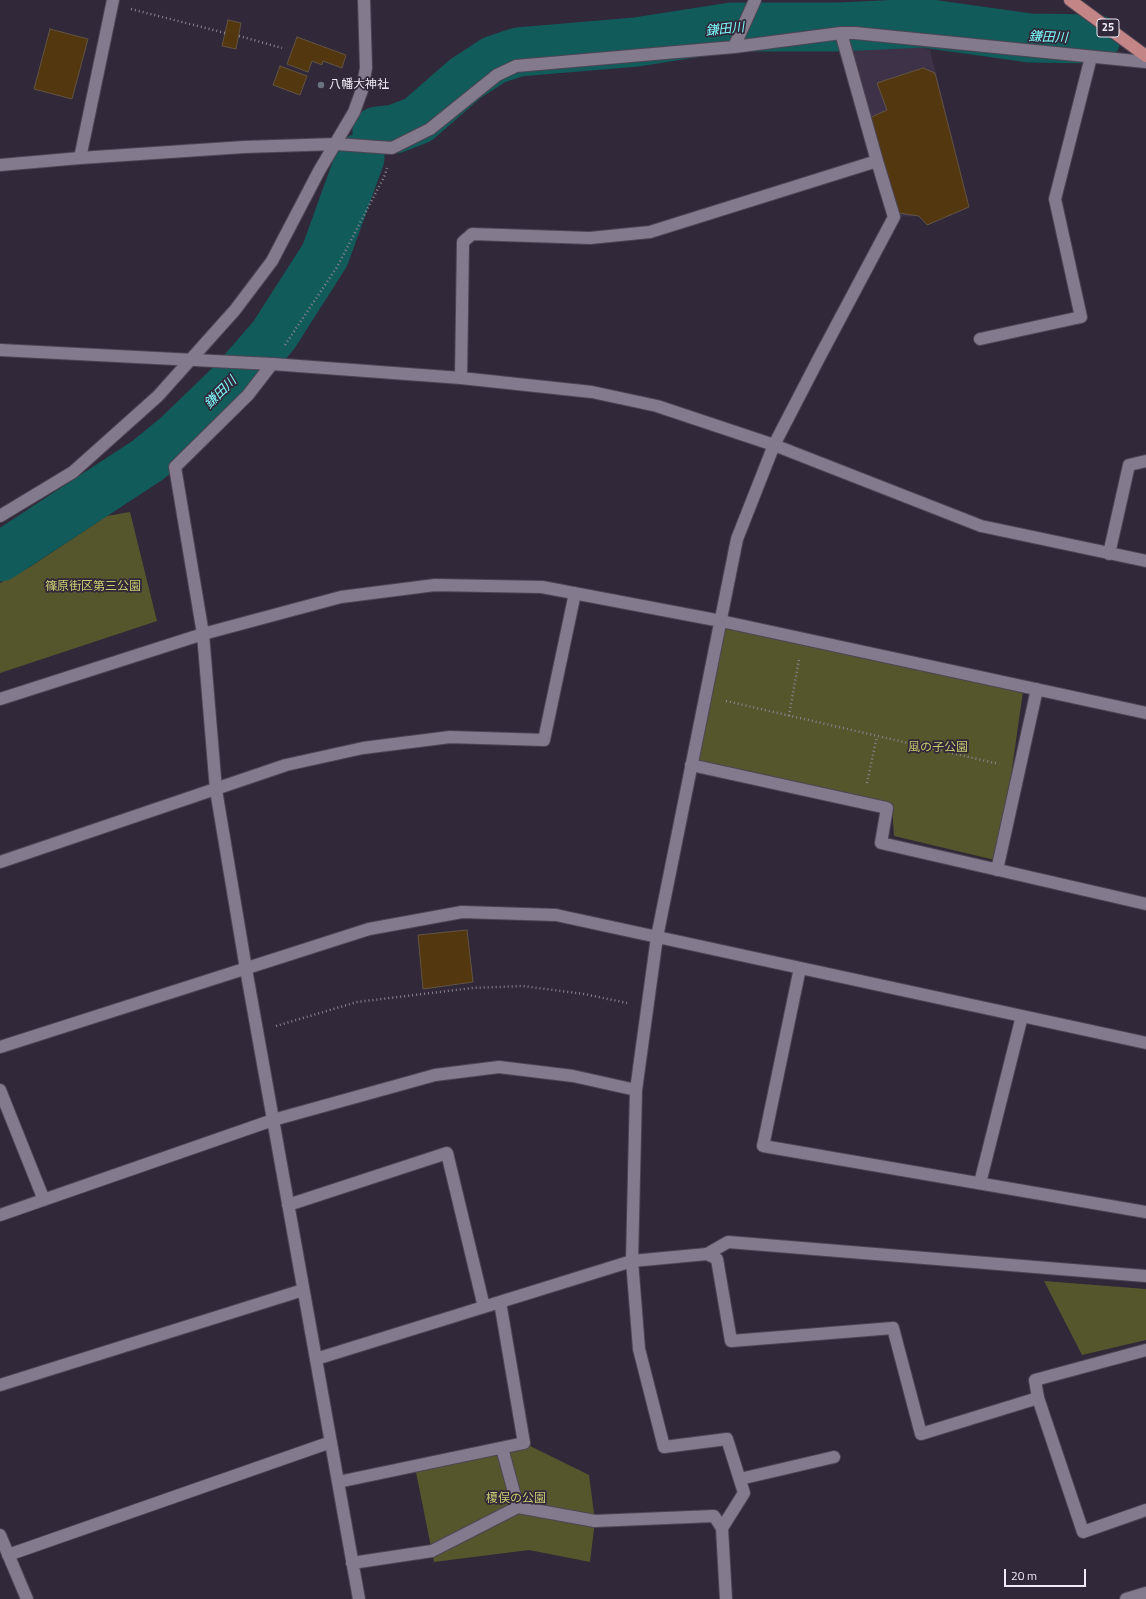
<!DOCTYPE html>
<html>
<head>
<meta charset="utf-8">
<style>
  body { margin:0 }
  #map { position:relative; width:1146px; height:1599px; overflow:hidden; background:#312839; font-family:"Titillium Web",sans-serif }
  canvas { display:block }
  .scale { position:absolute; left:1004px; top:1569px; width:82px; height:18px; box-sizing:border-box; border:2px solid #efeaf5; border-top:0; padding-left:5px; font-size:12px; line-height:14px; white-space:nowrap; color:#efeaf5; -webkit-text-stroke:3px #312839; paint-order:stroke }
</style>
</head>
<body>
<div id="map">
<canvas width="1146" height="1599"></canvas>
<div class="scale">20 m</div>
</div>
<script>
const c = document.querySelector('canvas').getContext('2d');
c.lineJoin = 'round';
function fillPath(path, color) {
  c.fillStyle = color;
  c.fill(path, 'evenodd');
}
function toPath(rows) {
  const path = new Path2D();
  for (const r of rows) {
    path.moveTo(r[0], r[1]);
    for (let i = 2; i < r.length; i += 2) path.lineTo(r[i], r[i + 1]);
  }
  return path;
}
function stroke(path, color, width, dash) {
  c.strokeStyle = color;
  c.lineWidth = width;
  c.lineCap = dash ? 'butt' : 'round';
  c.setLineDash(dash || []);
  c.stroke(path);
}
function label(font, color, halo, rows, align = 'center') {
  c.font = font + ' "Titillium Web","Noto Sans JP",sans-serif';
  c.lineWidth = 3.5;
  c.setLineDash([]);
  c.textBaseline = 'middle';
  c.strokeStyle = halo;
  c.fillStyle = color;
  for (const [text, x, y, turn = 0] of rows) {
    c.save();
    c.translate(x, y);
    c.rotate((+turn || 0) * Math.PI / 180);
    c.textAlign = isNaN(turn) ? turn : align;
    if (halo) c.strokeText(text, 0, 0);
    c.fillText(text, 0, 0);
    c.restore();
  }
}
const built = toPath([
  [841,33,893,37,930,50,969,207,927,225,919,216,894,217]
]);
const green = toPath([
  [130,512,157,621,0,673,0,583,30,567,107,516],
  [725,627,1023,691,999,861,894,836,892,806,698,761],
  [1044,1281,1146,1289,1146,1340,1082,1355],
  [524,1443,589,1475,595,1521,590,1562,529,1550,434,1562,416,1472]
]);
const river = toPath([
  [377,131,395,129,418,120,465,79,494,60,518,52,636,42,732,27,839,27,923,23,1030,38,1096,39],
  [0,557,148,460,176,437,235,380,274,335,325,255,360,158]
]);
const building = toPath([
  [228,20,241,23,236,49,222,46,228,20],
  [50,29,88,39,72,99,34,89,50,29],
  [297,37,346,55,342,68,323,61,322,65,312,61,308,72,287,64,297,37],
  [280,66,307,76,300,95,273,85,280,66],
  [923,68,935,73,969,207,927,225,919,216,899,213,865,120,887,110,877,83,923,68],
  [467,930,473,982,423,989,418,935,467,930]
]);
const path = toPath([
  [131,9,225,33],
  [239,36,282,48],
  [285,345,337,267,385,175,387,168],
  [726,701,999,764],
  [789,716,799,659],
  [867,783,877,736],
  [276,1026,357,1002,472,988,523,986,584,994,627,1003]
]);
const lane = toPath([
  [707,1254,728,1242,1146,1276],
  [1038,1398,1035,1380,1146,1350],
  [502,1448,518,1507],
  [432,1551,518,1507,595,1521]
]);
const street = toPath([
  [734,47,755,0],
  [80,158,113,0],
  [0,165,80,158,244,147,336,144,392,148,430,129,497,75,516,66,734,47,841,33,855,33,1146,62],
  [980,339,1081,317,1055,199,1091,57],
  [0,350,272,364,461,378,592,392,657,406,774,445,981,526,1146,561],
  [272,364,248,395,175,467,203,634,216,790,246,969,359,1599],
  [461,378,463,242,472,234,590,238,650,232,877,161],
  [0,516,73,472,158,396,235,310,272,261,319,171,354,112,362,90,366,68,364,0],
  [1109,554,1129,465,1146,461],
  [0,699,203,634,341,597,435,585,542,587,721,621,1146,713],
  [691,765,887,808,881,843,1146,904],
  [0,862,286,765,363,748,450,737,544,740,575,593],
  [997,870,1037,689],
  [800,968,763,1146,1146,1212],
  [0,1047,369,929,462,912,556,915,1146,1043],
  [0,1090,44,1200],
  [980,1183,1022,1016],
  [288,1205,447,1153,484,1307],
  [0,1215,273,1120,435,1075,499,1067,573,1076,636,1090],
  [316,1359,632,1261,707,1254,717,1259,731,1341,893,1328,921,1434,1038,1398,1083,1532,1146,1510],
  [0,1385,303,1290],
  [740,1479,834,1457],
  [338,1482,524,1443,500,1302],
  [595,1521,714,1516,722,1528],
  [0,1535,27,1599],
  [8,1555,331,1442],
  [352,1563,432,1551],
  [726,1599,722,1528,744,1493,727,1439,664,1447,639,1349,632,1261,636,1090,657,937,737,539,774,445,818,360,894,217,877,161,841,33],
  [1126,1599,1146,1593]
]);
const primary = toPath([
  [1070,0,1146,56]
]);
const markers = [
  [321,85,4,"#6b7280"]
];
const shields = [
  [1108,28,22]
];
const shieldNames = [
  ["25",1108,28]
];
const poiNames = [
  ["八幡大神社",329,85]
];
const parkNames = [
  ["篠原街区第三公園",93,587],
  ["風の子公園",938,748],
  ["榎俣の公園",516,1499]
];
const waterNames = [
  ["鎌田川",725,30,-6],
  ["鎌田川",1048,38,2],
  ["鎌田川",221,393,-45]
];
fillPath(built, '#3e3248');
fillPath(green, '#55562c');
stroke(river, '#125b5b', 49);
fillPath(building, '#53370f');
stroke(building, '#625443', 1);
stroke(lane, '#4c4553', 14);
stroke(street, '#4c4553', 14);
stroke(primary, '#4c4553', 14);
stroke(path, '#8c8593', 2.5, [1, 3]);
stroke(lane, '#847a8d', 12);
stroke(street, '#847a8d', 12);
stroke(primary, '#c48586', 12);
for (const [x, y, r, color] of markers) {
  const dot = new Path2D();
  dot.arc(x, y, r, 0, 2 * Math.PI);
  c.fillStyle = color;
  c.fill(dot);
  stroke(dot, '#312839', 1.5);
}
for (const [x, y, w] of shields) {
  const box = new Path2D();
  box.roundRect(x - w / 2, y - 9, w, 18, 3);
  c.fillStyle = '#312839';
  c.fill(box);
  stroke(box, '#efeaf5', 1);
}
label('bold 11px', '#efeaf5', null, shieldNames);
label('12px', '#efeaf5', '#312839', poiNames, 'left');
label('12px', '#c8cb70', '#312839', parkNames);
label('italic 13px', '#7bfbfc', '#312839', waterNames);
</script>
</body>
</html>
